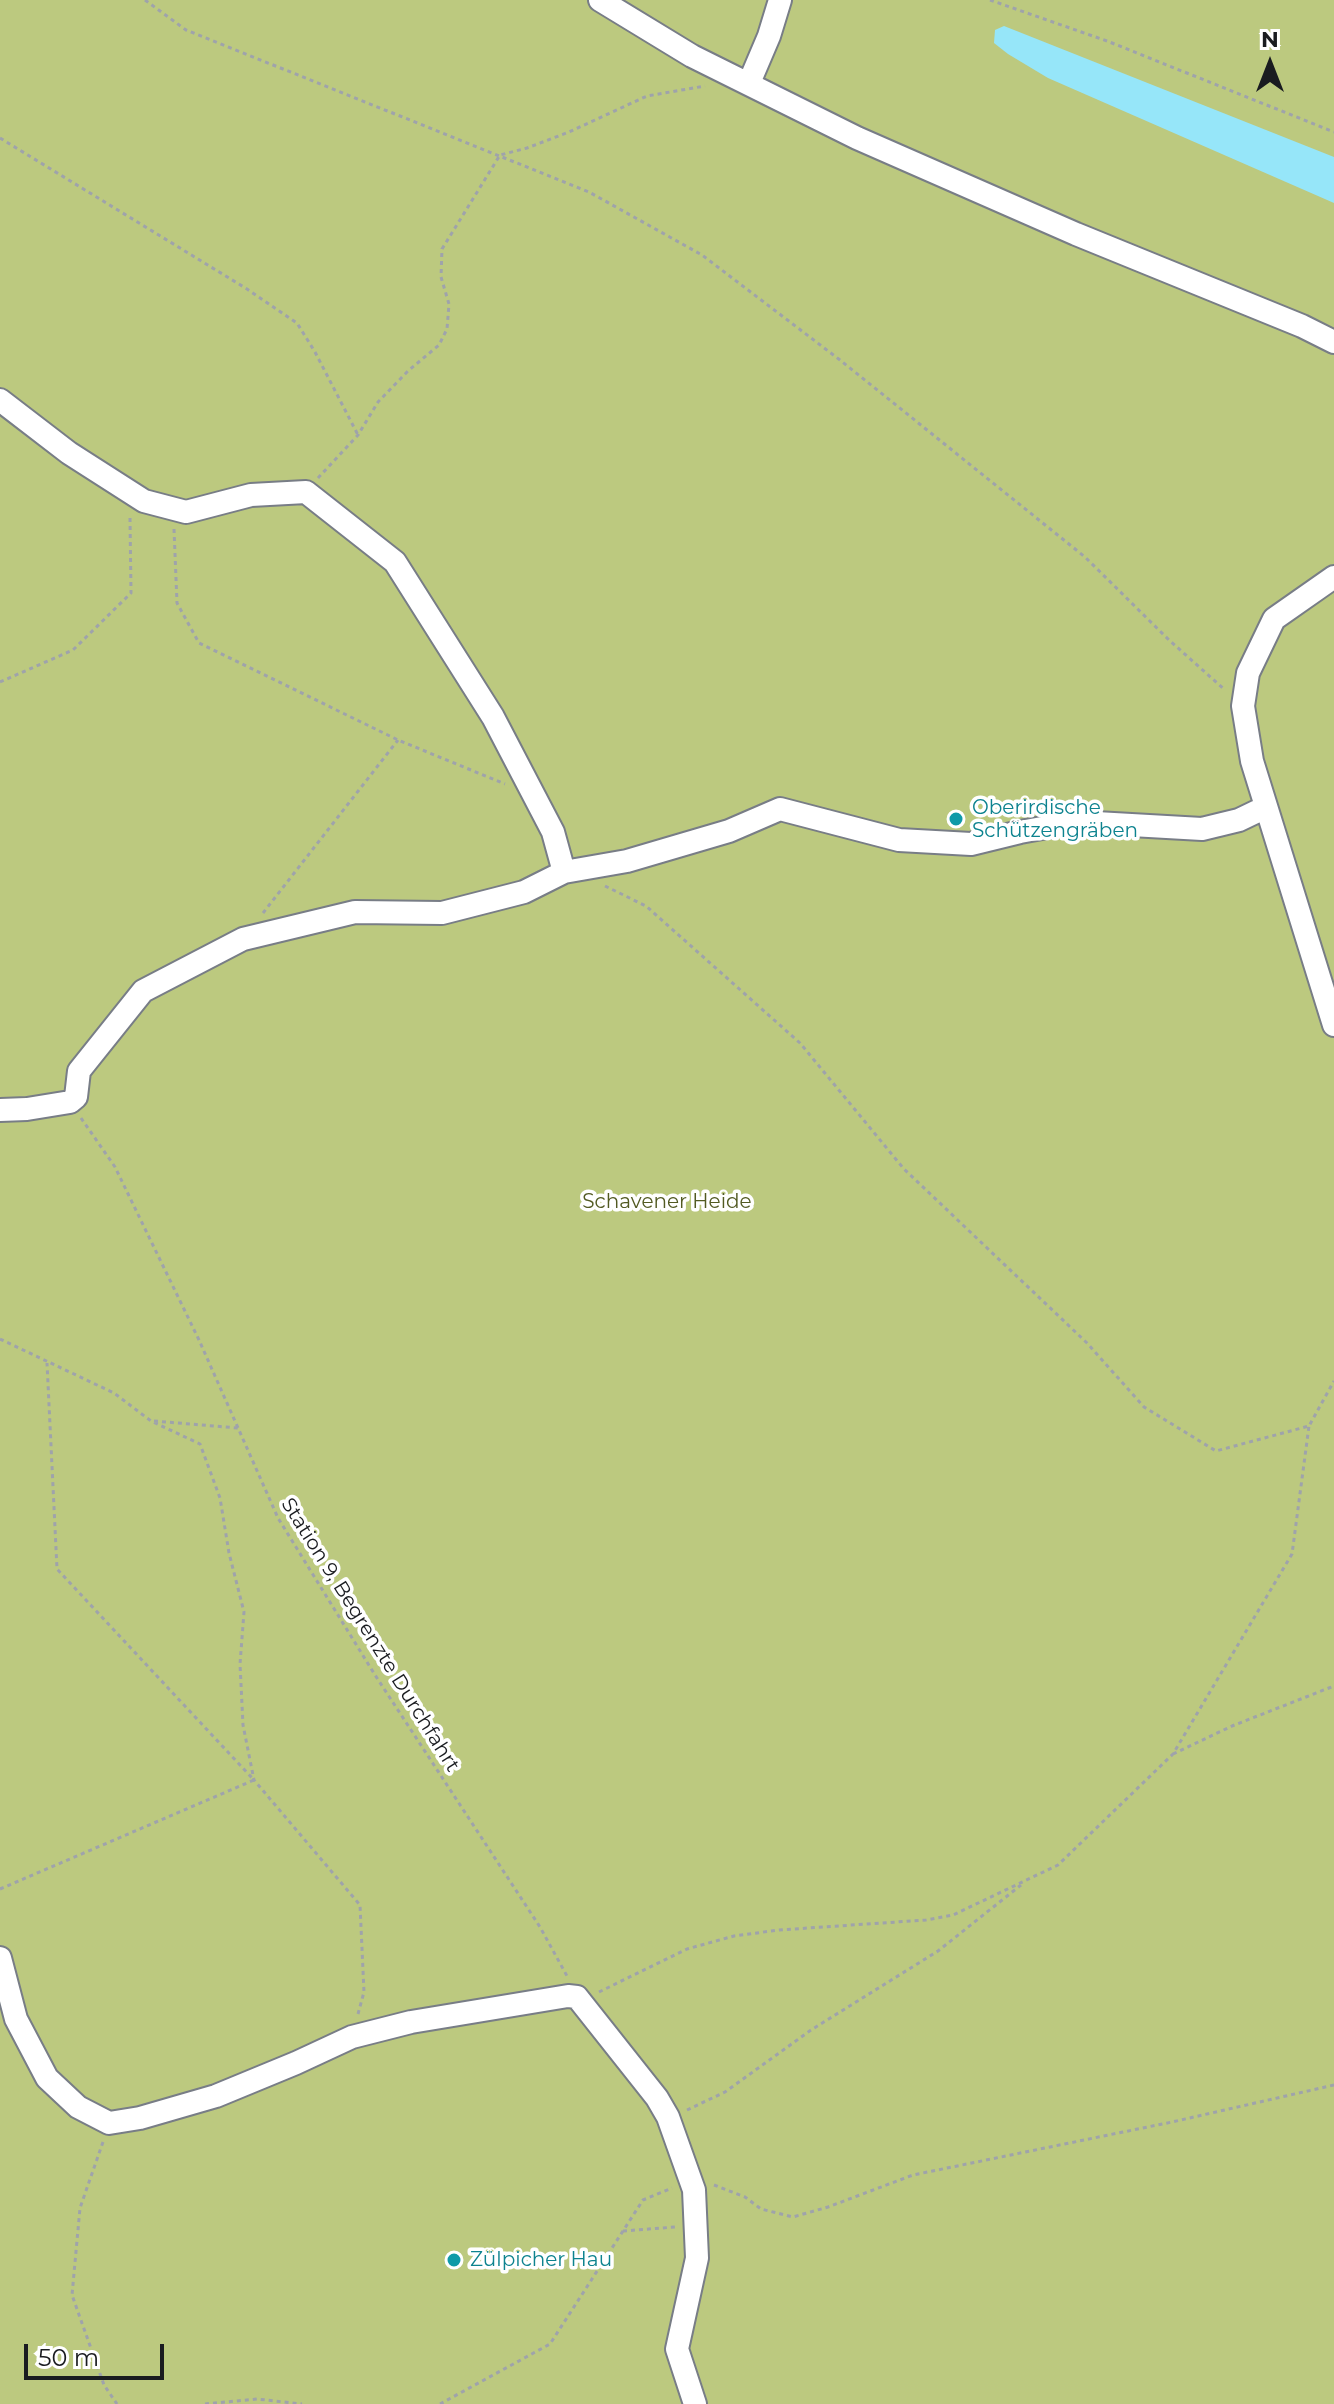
<!DOCTYPE html>
<html>
<head>
<meta charset="utf-8">
<style>
  body { margin:0 }
  #map { position:relative; width:1334px; height:2404px; overflow:hidden; background:#eef3fd; font-family:Montserrat,sans-serif }
  canvas { display:block }
  .north { position:absolute; left:1230px; top:24px; width:80px; height:80px; -webkit-text-stroke:6px #fff; paint-order:stroke; rotate:0deg; font-size:22px; font-weight:700; line-height:32px; text-align:center; color:#1a1c20 }
  .north::after { content:''; display:block; margin:auto; width:28px; height:36px; background:#1a1c20; clip-path:polygon(50% 0,100% 100%,50% 72%,0 100%) }
  .scale { position:absolute; left:24px; top:2344px; width:140px; height:36px; box-sizing:border-box; border:4px solid #1a1c20; border-top:0; padding-left:10px; font-size:24px; line-height:28px; white-space:nowrap; color:#1a1c20; -webkit-text-stroke:6px #fff; paint-order:stroke }
</style>
</head>
<body>
<div id="map">
<canvas width="1334" height="2404"></canvas>
<div class="north">N</div>
<div class="scale">50 m</div>
</div>
<script>
const c = document.querySelector('canvas').getContext('2d');
c.lineJoin = 'round';
function fillPath(path, color) {
  c.fillStyle = color;
  c.fill(path, 'evenodd');
}
function toPath(rows) {
  const path = new Path2D();
  for (const r of rows) {
    path.moveTo(r[0], r[1]);
    for (let i = 2; i < r.length; i += 2) path.lineTo(r[i], r[i + 1]);
  }
  return path;
}
function stroke(path, color, width, dash) {
  c.strokeStyle = color;
  c.lineWidth = width;
  c.lineCap = dash ? 'butt' : 'round';
  c.setLineDash(dash || []);
  c.stroke(path);
}
function label(font, color, halo, rows, align = 'center') {
  c.font = font + ' Montserrat,sans-serif';
  c.lineWidth = 7;
  c.setLineDash([]);
  c.textBaseline = 'middle';
  c.strokeStyle = halo;
  c.fillStyle = color;
  for (const [text, x, y, turn = 0] of rows) {
    c.save();
    c.translate(x, y);
    c.rotate((+turn || 0) * Math.PI / 180);
    c.textAlign = isNaN(turn) ? turn : align;
    if (halo) c.strokeText(text, 0, 0);
    c.fillText(text, 0, 0);
    c.restore();
  }
}
const green = toPath([
  [0,0,1334,0,1334,2404,0,2404]
]);
const water = toPath([
  [1004,26,1334,157,1334,203,1048,78,1008,54,994,43,995,30]
]);
const path = toPath([
  [145,0,186,30,589,192,702,255,840,360,1085,557,1169,640,1225,690],
  [990,0,1107,41,1334,132],
  [0,138,247,289,297,323,315,352,358,435],
  [318,478,358,435,378,402,408,371,439,345,447,329,449,304,441,277,442,249,500,155,527,148,569,132,647,96,705,86],
  [174,529,177,603,199,643,398,740,505,784],
  [0,682,73,650,131,593,130,518],
  [605,886,646,906,800,1043,904,1169,1087,1343,1144,1407,1216,1451,1309,1426,1334,1381],
  [263,913,398,740],
  [81,1118,115,1167,199,1340,278,1518,375,1675,540,1927,567,1976],
  [0,1339,114,1393,151,1421,200,1444,220,1498,229,1553,244,1612,240,1664,243,1725,254,1780,360,1905,364,1992,358,2014],
  [154,1421,238,1428],
  [1173,1754,1232,1726,1334,1686],
  [0,1889,254,1780,57,1569,47,1363],
  [599,1992,687,1949,734,1936,779,1930,926,1920,953,1915,1058,1865,1173,1754,1292,1554,1309,1426],
  [687,2110,725,2092,811,2030,938,1951,1021,1885],
  [103,2142,80,2208,72,2295,104,2385,117,2404],
  [714,2185,745,2197,761,2209,793,2217,828,2207,913,2175,1172,2122,1334,2085],
  [623,2231,675,2227],
  [205,2404,257,2399,302,2404],
  [440,2404,550,2344,643,2200,672,2188]
]);
const minor = toPath([
  [600,0,692,56,857,138,1076,234,1302,326,1334,342],
  [749,83,769,36,780,0],
  [0,400,69,453,144,501,186,512,251,495,306,492,395,562,493,717,553,832,564,872,524,892,442,913,355,912,243,939,143,991,79,1071,76,1097,70,1102,27,1109,0,1110],
  [1334,577,1274,619,1248,673,1243,706,1252,761,1334,1025],
  [564,872,627,861,729,831,780,809,899,840,971,844,1020,832,1064,824,1096,823,1202,829,1239,820,1266,807],
  [0,1958,16,2019,47,2078,78,2107,109,2123,140,2118,216,2096,296,2063,352,2037,411,2022,568,1996,577,1997,657,2098,668,2117,694,2190,697,2258,677,2349,695,2404]
]);
const markers = [
  [956,819,8,"#0f9aa8"],
  [454,2260,8,"#0f9aa8"]
];
const cultureNames = [
  ["Oberirdische",972,808],
  ["Schützengräben",972,831],
  ["Zülpicher Hau",470,2260]
];
const parkNames = [
  ["Schavener Heide",667,1202]
];
const streetNames = [
  ["Station 9, Begrenzte Durchfahrt",370,1635,58]
];
fillPath(green, '#bcc97f');
fillPath(water, '#96e6f9');
stroke(minor, '#787d86', 26);
stroke(path, '#9fa3ab', 3, [4, 4]);
stroke(minor, '#fff', 22);
for (const [x, y, r, color] of markers) {
  const dot = new Path2D();
  dot.arc(x, y, r, 0, 2 * Math.PI);
  c.fillStyle = color;
  c.fill(dot);
  stroke(dot, '#fff', 3);
}
label('20px', '#0d838f', '#fff', cultureNames, 'left');
label('20px', '#525a22', '#fff', parkNames);
label('20px', '#1a1c20', '#fff', streetNames);
</script>
</body>
</html>
